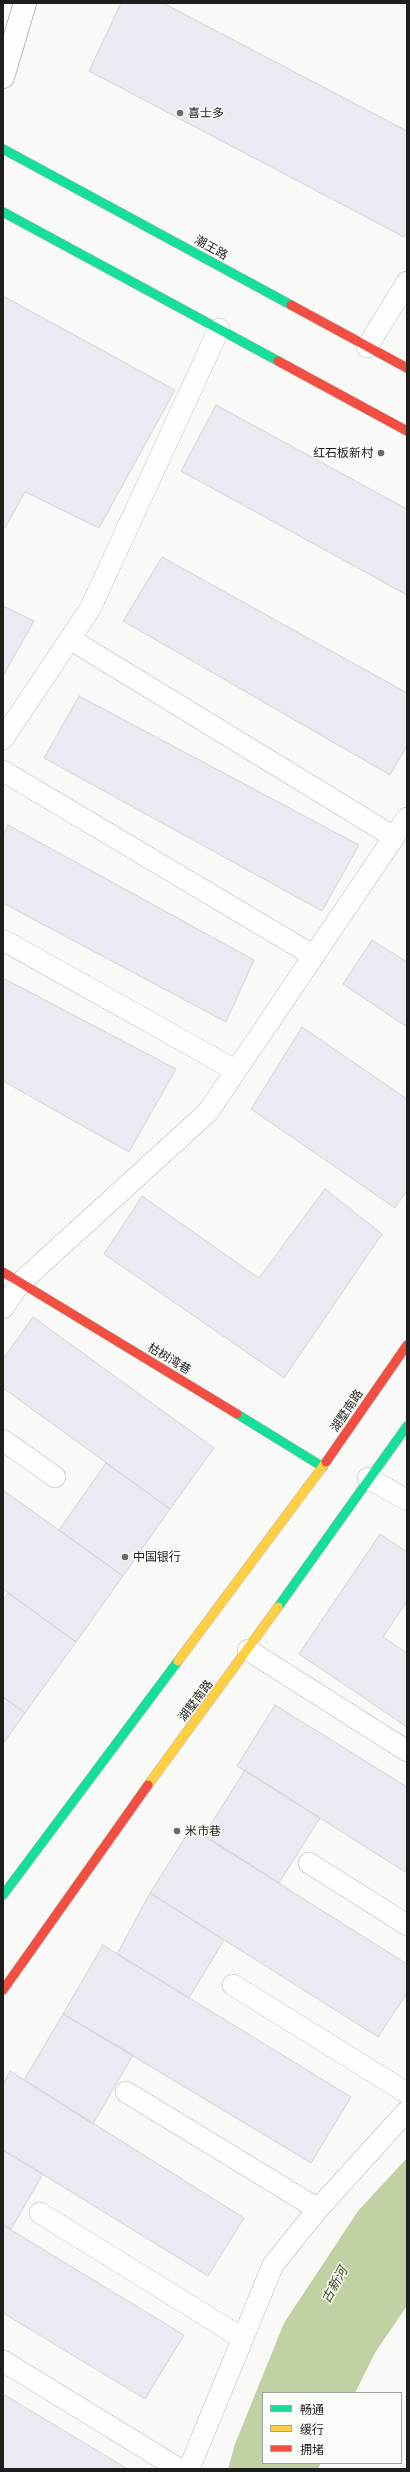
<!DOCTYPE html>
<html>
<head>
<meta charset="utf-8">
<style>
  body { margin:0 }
  #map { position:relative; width:410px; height:2472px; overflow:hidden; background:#f9faf7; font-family:"Roboto Serif","Noto Sans SC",serif }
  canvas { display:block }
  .frame { position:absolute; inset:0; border:4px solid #1e1e1d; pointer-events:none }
  .legend { position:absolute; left:262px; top:2392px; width:140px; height:72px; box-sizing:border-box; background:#f9fbf6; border:1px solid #a1a39f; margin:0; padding:5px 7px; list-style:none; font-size:12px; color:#1e1e1d }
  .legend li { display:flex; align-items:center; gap:8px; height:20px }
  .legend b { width:20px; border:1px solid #a1a39f }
</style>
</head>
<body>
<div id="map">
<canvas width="410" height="2472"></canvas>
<div class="frame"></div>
<ul class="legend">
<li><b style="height:5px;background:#16e098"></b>畅通</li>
<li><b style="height:5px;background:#ffcf43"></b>缓行</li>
<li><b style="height:5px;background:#f24e42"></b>拥堵</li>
</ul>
</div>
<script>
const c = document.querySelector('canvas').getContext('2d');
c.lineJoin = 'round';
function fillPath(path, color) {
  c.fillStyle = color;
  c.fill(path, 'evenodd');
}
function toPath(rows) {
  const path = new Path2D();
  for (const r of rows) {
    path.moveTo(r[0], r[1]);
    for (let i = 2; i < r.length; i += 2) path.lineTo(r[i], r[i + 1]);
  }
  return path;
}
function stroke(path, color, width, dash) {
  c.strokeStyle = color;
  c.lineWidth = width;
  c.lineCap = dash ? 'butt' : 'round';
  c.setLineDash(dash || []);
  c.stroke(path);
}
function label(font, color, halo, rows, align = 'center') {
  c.font = font + ' "Roboto Serif","Noto Sans SC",serif';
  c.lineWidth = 3;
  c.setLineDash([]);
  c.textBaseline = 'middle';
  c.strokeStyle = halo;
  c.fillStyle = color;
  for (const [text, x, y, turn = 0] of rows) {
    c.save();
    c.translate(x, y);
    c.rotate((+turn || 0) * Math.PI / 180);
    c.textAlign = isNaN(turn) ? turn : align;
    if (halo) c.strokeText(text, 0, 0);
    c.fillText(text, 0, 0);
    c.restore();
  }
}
const water = toPath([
  [407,2158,407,2306,376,2351,355,2393,263,2393,263,2463,321,2463,318,2469,228,2469,235,2444,284,2323,358,2211]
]);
const building = toPath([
  [121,3,163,3,407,131,407,232,404,237,89,71,121,3],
  [3,296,175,390,99,528,25,492,5,528,3,527,3,296],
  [216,405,407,509,407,595,181,471,216,405],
  [162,557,407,693,407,746,390,775,123,621,162,557],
  [3,606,34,621,3,676,3,606],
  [79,696,359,845,322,911,44,758,79,696],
  [8,825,254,960,226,1022,3,903,3,835,8,825],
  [372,940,407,962,407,1027,343,984,372,940],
  [3,978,176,1069,129,1152,3,1081,3,978],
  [302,1027,407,1099,407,1190,395,1208,251,1109,302,1027],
  [325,1189,382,1234,284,1378,104,1254,142,1196,259,1278,325,1189],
  [33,1317,214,1448,170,1509,3,1388,3,1359,33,1317],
  [106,1463,170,1509,123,1576,59,1530,106,1463],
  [3,1490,123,1576,76,1642,3,1589,3,1490],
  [380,1534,407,1552,407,1601,383,1637,407,1653,407,1727,299,1654,380,1534],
  [8,1593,76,1642,25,1713,3,1697,3,1600,8,1593],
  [3,1697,25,1713,3,1744,3,1697],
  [275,1705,407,1787,407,1873,237,1766,275,1705],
  [245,1770,320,1818,279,1883,204,1835,245,1770],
  [191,1828,407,1964,407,1993,378,2037,150,1893,191,1828],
  [150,1893,224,1940,189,1998,117,1954,150,1893],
  [103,1945,351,2097,311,2163,63,2014,103,1945],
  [63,2014,133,2055,93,2124,24,2080,63,2014],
  [10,2071,244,2218,208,2276,3,2150,3,2085,10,2071],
  [3,2150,43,2174,11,2229,3,2225,3,2150],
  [3,2225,184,2335,145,2399,3,2313,3,2225],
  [3,2394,126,2468,126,2469,3,2469,3,2394]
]);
const lane = toPath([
  [367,347,407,282],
  [70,639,394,837],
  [3,739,90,609,219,329],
  [3,771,314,956],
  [3,940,235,1070],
  [3,1308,20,1283,208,1112,407,818],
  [3,1440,55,1477],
  [368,1478,407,1500],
  [248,1650,407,1751],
  [309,1863,407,1925],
  [233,1985,407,2093],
  [126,2092,318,2209],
  [40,2213,242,2338],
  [3,2361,179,2469],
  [189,2469,273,2265,318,2209,407,2111]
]);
const street = toPath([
  [3,77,25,3]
]);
const fast = toPath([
  [3,149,291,305],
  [3,212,278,361],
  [237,1414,323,1467],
  [278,1607,407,1426],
  [3,1895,178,1661]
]);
const slow = toPath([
  [178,1661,326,1462],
  [148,1785,278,1607]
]);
const jam = toPath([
  [291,305,407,368],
  [278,361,407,431],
  [3,1272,237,1414],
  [326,1462,407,1345],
  [3,1990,148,1785]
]);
const markers = [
  [180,113,4,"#6b6b69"],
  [381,453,4,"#6b6b69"],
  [125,1557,4,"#6b6b69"],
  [177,1831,4,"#6b6b69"]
];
const poiNames = [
  ["喜士多",188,113],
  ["红石板新村",373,453,"right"],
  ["中国银行",133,1557],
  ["米市巷",185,1831]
];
const streetNames = [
  ["潮王路",211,248,29],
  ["枯树湾巷",169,1359,31],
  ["湖墅南路",347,1411,-56],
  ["湖墅南路",196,1701,-53]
];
const waterNames = [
  ["古新河",335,2285,-61]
];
fillPath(water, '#c1d1a3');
fillPath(building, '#ece9f2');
stroke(building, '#d5d5d4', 1);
stroke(lane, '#b9bab8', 22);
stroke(street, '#b9bab8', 24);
stroke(fast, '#b9bab8', 10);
stroke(slow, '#b9bab8', 10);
stroke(jam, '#b9bab8', 10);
stroke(lane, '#fefefe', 21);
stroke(street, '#fefefe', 22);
stroke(fast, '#16e098', 9);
stroke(slow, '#ffcf43', 9);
stroke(jam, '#f24e42', 9);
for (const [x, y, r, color] of markers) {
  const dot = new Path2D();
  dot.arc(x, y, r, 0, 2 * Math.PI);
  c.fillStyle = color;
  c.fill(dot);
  stroke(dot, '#f9fbf6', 1.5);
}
label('12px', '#1e1e1d', '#f9fbf6', poiNames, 'left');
label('12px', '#1e1e1d', '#f9fbf6', streetNames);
label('italic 13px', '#354314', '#f9fbf6', waterNames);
</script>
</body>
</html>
